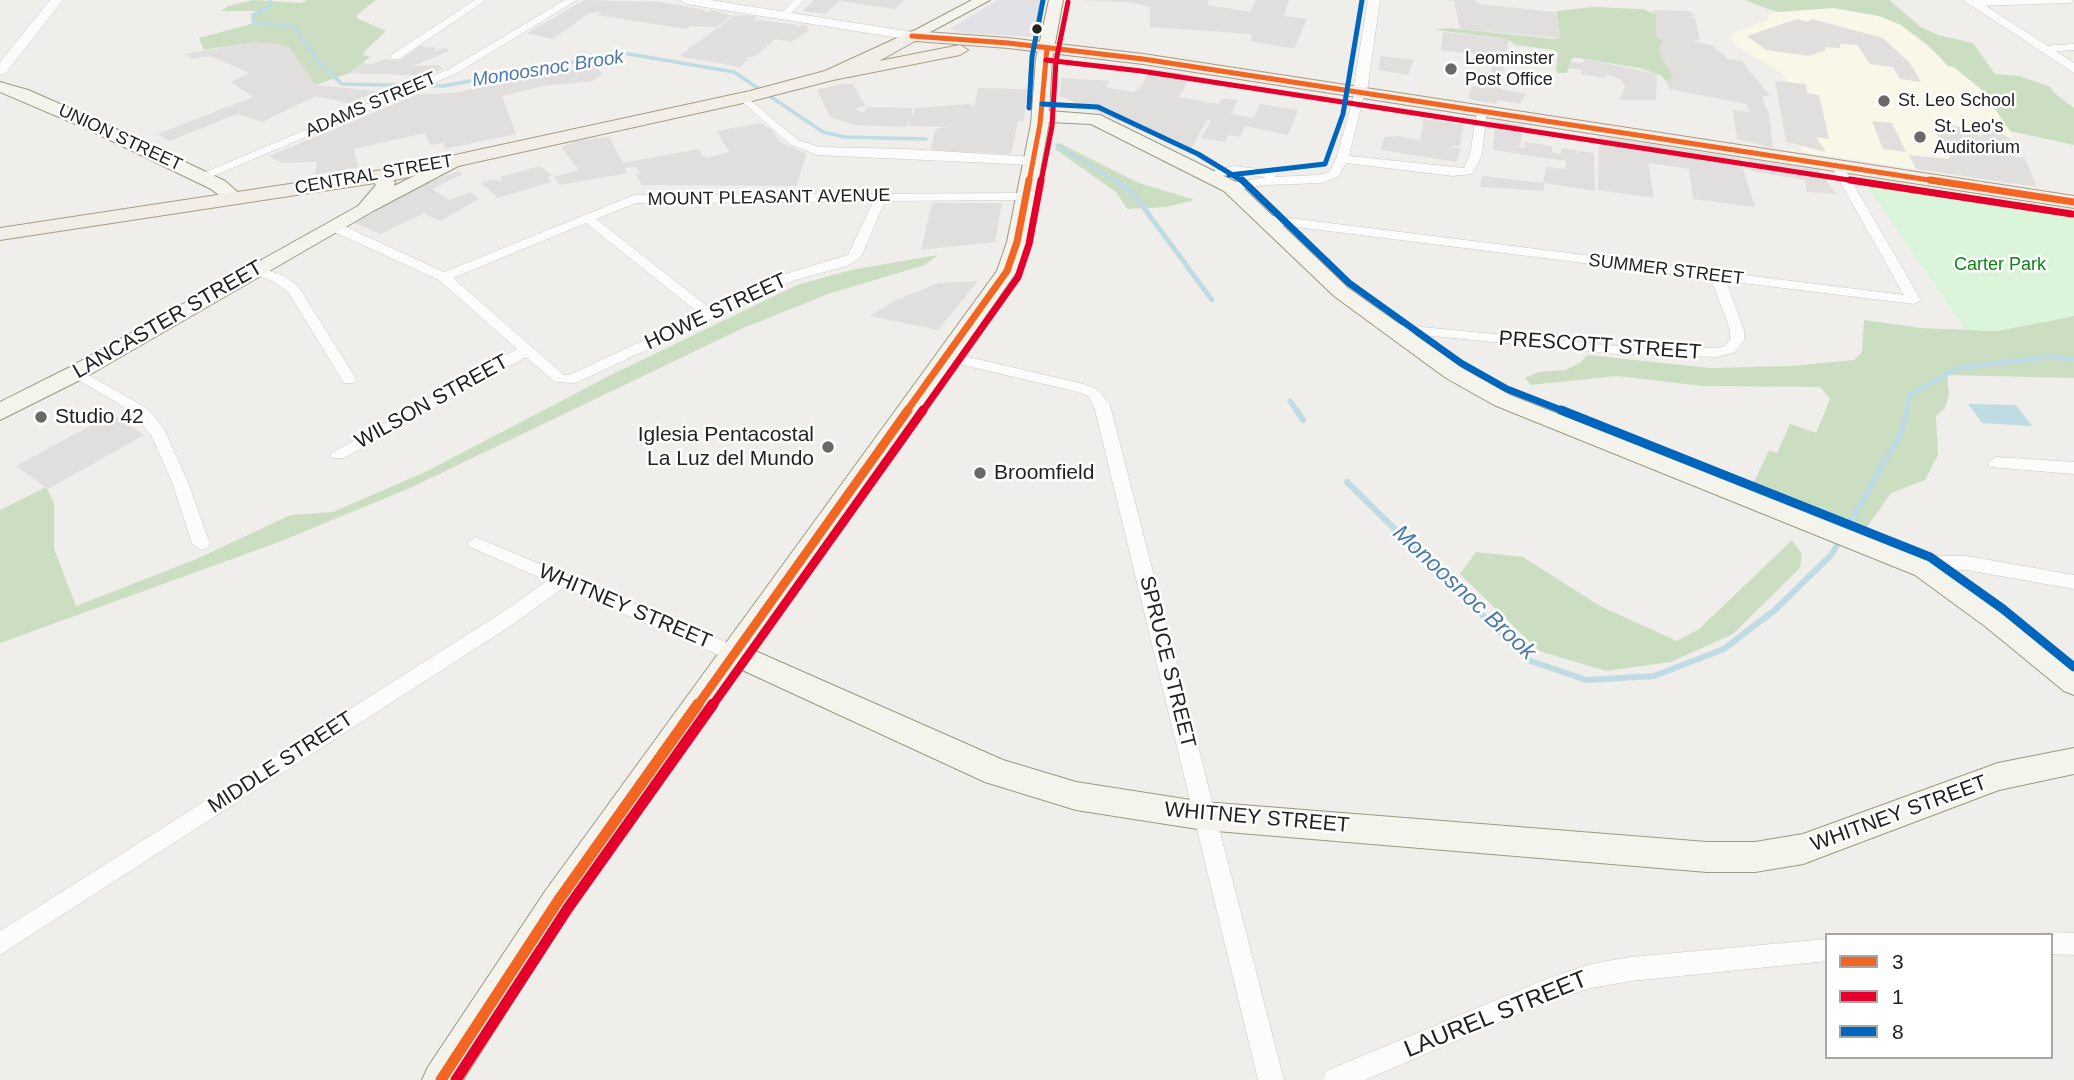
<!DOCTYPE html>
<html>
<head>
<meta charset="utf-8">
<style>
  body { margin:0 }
  #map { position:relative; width:2074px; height:1080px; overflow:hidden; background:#f0eeeb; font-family:Helvetica,sans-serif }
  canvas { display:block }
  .legend { position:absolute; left:1825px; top:933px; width:228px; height:126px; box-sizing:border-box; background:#fff; border:2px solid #a7a7a7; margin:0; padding:9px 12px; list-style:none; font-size:21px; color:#222 }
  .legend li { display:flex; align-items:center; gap:14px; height:35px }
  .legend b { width:35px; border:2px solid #a7a7a7 }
</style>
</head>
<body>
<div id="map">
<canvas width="2074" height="1080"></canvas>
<ul class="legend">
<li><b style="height:9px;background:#f26522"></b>3</li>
<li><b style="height:9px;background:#e4002b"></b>1</li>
<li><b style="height:9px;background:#0065bd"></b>8</li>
</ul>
</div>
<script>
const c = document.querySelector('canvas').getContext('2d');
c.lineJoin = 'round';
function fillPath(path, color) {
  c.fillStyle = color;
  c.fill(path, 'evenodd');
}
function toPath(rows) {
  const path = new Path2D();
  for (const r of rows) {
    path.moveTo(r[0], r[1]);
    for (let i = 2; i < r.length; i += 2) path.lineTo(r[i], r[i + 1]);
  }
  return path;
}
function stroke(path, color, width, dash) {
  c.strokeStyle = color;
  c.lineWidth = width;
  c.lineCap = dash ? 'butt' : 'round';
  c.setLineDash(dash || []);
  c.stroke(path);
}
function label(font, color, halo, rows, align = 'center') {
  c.font = font + ' Helvetica,sans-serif';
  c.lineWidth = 5;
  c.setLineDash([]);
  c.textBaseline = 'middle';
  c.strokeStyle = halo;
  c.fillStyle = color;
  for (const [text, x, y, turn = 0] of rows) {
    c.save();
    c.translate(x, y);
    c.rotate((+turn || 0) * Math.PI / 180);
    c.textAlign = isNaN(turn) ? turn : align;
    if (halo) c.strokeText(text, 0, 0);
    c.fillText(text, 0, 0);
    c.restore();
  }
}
const education = toPath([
  [1833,8,1879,16,1900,25,1982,90,2010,131,2016,150,2012,152,2016,157,2025,158,2037,187,1802,152,1801,147,1786,142,1775,81,1789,82,1780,72,1737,46,1731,38,1732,34,1767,20,1770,17,1768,15,1777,12]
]);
const forest = toPath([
  [253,0,301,3,307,0,376,0,357,15,357,18,386,31,364,52,363,55,370,57,350,73,315,85,290,48,256,42,204,50,199,38,255,23,253,15,258,11,221,11,228,6],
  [1744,0,1889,0,1921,27,1938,35,1973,43,1995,74,2019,76,2051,87,2053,92,2074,108,2074,145,2010,131,1982,90,1954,67,1948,66,1929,46,1901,25,1879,16,1833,8,1777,12],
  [1593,7,1642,9,1656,14,1656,36,1663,41,1674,78,1666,81,1661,75,1639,68,1578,58,1572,58,1567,73,1558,73,1556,70,1558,53,1554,50,1515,45,1508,39,1435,30,1448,28,1556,39,1560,37,1556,11],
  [1059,143,1139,183,1195,200,1166,207,1127,209,1116,192,1055,149],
  [938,255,925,265,831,293,741,329,410,488,279,542,0,643,0,510,46,487,54,503,54,549,76,606,194,560,291,515,333,512,425,472,613,374,797,285,851,270],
  [2074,316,2074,378,1947,375,1949,394,1945,408,1936,416,1938,455,1925,480,1891,493,1867,527,1753,484,1769,450,1777,453,1790,424,1816,433,1830,399,1820,387,1703,386,1616,376,1531,385,1525,378,1539,372,1565,370,1580,363,1587,355,1710,368,1792,366,1854,360,1862,352,1864,320,1921,328,1997,331],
  [1792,540,1802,554,1800,568,1733,634,1671,662,1606,671,1539,651,1460,574,1476,552,1523,557,1600,606,1677,641,1699,629]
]);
const park = toPath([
  [1861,177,2074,211,2074,316,1997,331,1966,330]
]);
const parking = toPath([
  [585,0,660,2,705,10,704,13,712,10,732,16,716,27,691,26,686,29,597,15,601,12,597,12,588,14,553,39,527,33],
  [814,0,904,0,895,9,839,1,825,14,803,11],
  [1077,0,1209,0,1208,5,1250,12,1256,0,1289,0,1284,16,1307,19,1294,49,1251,41,1251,34,1150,27,1150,7,1128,2],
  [1446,0,1474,0,1478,4,1555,12,1560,38,1460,29,1454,1],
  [1652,10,1689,11,1696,16,1687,17,1695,19,1700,40,1692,40,1713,46,1728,59,1742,61,1750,72,1770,95,1762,97,1769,114,1773,148,1737,139,1733,110,1750,112,1746,104,1669,89,1666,81,1674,77,1661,58,1659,47,1663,41,1656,36,1656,14],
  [746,15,758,17,752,24,759,20,798,25,793,30,801,25,809,26,806,29,810,30,792,42,776,39,769,45,760,44,768,46,754,57,744,57,749,58,740,67,679,56,734,16],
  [1797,19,1808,22,1812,19,1883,38,1910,63,1921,82,1900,79,1893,67,1870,64,1857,45,1840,44,1840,48,1825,47,1826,50,1808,56,1766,50,1747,36],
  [1443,32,1509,39,1500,89,1526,94,1520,104,1498,100,1496,104,1468,99,1472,86,1487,88,1494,57,1441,50],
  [256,42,280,44,290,48,315,85,378,91,349,103,316,96,262,122,237,114,170,141,157,134,253,97,231,82,249,73,210,56,193,59,185,54],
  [420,46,437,48,433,52,446,48,449,51,413,66,439,65,442,69,426,76,350,73,362,63,373,64,384,59,399,61],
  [1380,56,1414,60,1408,75,1379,70],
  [1585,59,1657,74,1656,100,1620,100,1625,85,1621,80,1607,74,1604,78,1581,74,1582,70,1569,68,1571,62,1583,63],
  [595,65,602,74,593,81,543,86,502,96,516,134,444,149,445,143,430,145,425,133,353,149,359,167,315,175,317,162,282,163,269,156,418,94,453,93],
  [1151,69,1191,75,1179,97,1219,104,1222,98,1238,100,1231,114,1253,118,1260,104,1298,110,1288,135,1245,126,1240,137,1228,135,1226,142,1201,138,1211,121,1207,120,1190,151,1060,96,1061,78,1110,81,1106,87,1133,92,1140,88],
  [1775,81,1806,84,1807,93,1819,95,1829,139,1816,137,1826,152,1786,142],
  [841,84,853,84,865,106,854,109,864,113,867,107,912,108,912,116,916,108,970,104,974,108,978,88,1027,89,1024,121,1018,121,1011,154,941,151,931,149,933,139,936,129,947,127,910,126,909,121,907,127,855,125,830,117,817,90],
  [1424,119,1463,125,1460,146,1448,146,1461,149,1456,162,1381,150,1384,137,1399,136,1431,143,1420,140],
  [1495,121,1524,125,1520,146,1512,146,1524,148,1525,142,1552,146,1552,152,1560,154,1562,148,1576,150,1578,155,1579,151,1594,153,1595,191,1544,183,1544,191,1480,187,1482,176,1543,183,1546,167,1566,169,1566,161,1493,150],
  [1872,121,1892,123,1906,152,1883,149],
  [760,123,771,129,780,142,807,154,796,186,642,185,635,174,640,173,636,167,625,168,627,173,560,185,554,177,579,170,561,147,577,141,609,137,623,163,698,149,705,158,729,152,717,131],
  [1934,123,1957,126,1982,136,1980,132,1997,131,2011,139,2016,150,2012,152,2016,157,2025,158,2037,187,1916,169,1909,155,1949,159,1950,156,1932,127,1935,127],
  [1599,136,1740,158,1755,207,1693,199,1689,169,1648,163,1654,198,1598,190],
  [1749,159,1819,170,1836,194,1807,192,1805,180,1751,171],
  [539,166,552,175,548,177,551,182,498,198,481,183,493,179,502,182,500,177],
  [458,171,463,174,432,189,449,200,471,192,479,199,440,221,424,213,381,234,355,223,417,187],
  [932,203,1002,203,995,242,921,250],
  [978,281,938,330,870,316,894,301,939,283],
  [112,414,144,435,48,489,16,466]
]);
const plaza = toPath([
  [997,0,1042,0,1037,37,965,33,950,29]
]);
const water = toPath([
  [1968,404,2016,405,2032,426,1982,423]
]);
const streamFar2 = toPath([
  [270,0,271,6,253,15,253,22,295,27,317,60,342,84,443,86,623,53,734,72,823,132,845,137,926,139],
  [1057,145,1117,182]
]);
const streamFar1 = toPath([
  [1115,180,1135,196,1212,300],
  [1290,401,1298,412],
  [1906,412,1910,395,1958,368,2047,357,2074,359]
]);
const stream = toPath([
  [1296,410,1303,420],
  [1347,482,1528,660,1586,680,1654,676,1724,649,1775,610,1832,554,1902,431,1907,410]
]);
const minor = toPath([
  [475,0,486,0,399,59,391,59,391,55,475,0],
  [565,0,577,0,457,73,204,180,194,177,449,69,565,0],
  [794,0,804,0,787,17,781,17,781,13,794,0],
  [2074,0,2070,3,1973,6,1968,3,1976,0,2074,0],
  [2074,44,2074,50,2042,52,2037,49,2042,46,2074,44],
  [1356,89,1365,91,1349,156,1464,168,1470,155,1477,111,1487,109,1482,155,1472,174,1453,176,1346,163,1338,177,1321,183,1265,185,1231,191,1225,187,1227,184,1267,177,1234,174,1208,178,1202,174,1234,166,1275,171,1277,174,1274,177,1319,175,1329,172,1336,159,1356,89],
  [744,95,798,140,819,147,907,149,1033,157,1039,161,1033,165,817,155,790,144,740,100,740,96,744,95],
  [1837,162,1843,166,1921,300,1914,304,1726,281,1744,330,1744,340,1735,352,1718,357,1617,354,1391,332,1384,328,1391,324,1617,346,1717,348,1725,346,1730,340,1730,330,1711,279,1265,223,1259,219,1265,215,1904,295,1831,166,1837,162],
  [1026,193,1030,194,1030,200,885,201,861,257,847,266,795,280,576,383,555,382,526,357,344,458,332,458,330,454,517,349,439,280,330,230,330,224,340,224,444,272,634,195,1026,193],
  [873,202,848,255,785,274,711,309,596,219,636,203,873,202],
  [586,223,700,314,569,375,564,375,453,278,586,223],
  [256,266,284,276,298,286,357,380,354,383,344,383,288,292,274,282,251,273,251,267,256,266],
  [947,352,1084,384,1098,390,1110,405,1284,1080,1258,1080,1094,406,1088,396,1074,391,942,360,942,354,947,352],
  [76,368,131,399,150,411,164,429,188,482,210,544,207,548,201,550,192,544,172,482,151,435,138,419,121,405,71,376,68,373,71,370,76,368],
  [1996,457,2074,462,2074,474,1990,467,1988,463,1996,457],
  [476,537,742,649,745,654,742,659,735,662,728,659,563,588,512,625,0,955,0,931,498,615,547,581,470,547,467,543,476,537],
  [1930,556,1967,556,2074,575,2074,589,1967,570,1934,570,1924,575,1918,573,1915,568,1918,563,1930,556],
  [2051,932,2074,933,2074,955,2051,954,2051,935,2043,935,2051,932],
  [1827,939,1827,961,1631,981,1591,988,1550,1001,1365,1080,1322,1080,1326,1071,1549,978,1591,964,1631,957,1827,939]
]);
const tertiary = toPath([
  [50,0,63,0,5,74,0,75,0,62,50,0],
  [680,0,710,0,912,32,919,36,912,40,686,4,680,0],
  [1368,0,1380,0,1367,91,1360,95,1353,91,1368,0],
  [1963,0,1977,0,2074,63,2074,73,1963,0]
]);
const secondary = toPath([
  [972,0,990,0,917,39,912,41,904,36,972,0],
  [1049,0,1063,0,1052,59,1049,111,1100,115,1238,183,1348,288,1462,368,1510,395,1933,561,2006,611,2074,666,2074,695,2064,691,1986,627,1915,575,1494,405,1446,378,1334,296,1224,191,1091,124,1049,122,1027,242,1017,271,753,650,1003,760,1076,782,1204,802,1707,842,1755,842,1803,834,1998,763,2074,748,2074,774,1999,790,1803,864,1755,872,1707,872,1204,830,1076,810,985,782,740,669,570,912,463,1080,422,1080,428,1067,546,890,997,271,1007,242,1031,124,1036,59,1049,0],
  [0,82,28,90,99,121,225,181,244,198,242,202,228,202,211,189,87,129,0,92,0,82],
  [456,155,462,156,465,160,462,164,375,210,84,378,0,420,0,402,68,368,358,206,376,185,370,176,373,172,385,172,395,182,394,186,456,155]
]);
const primary = toPath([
  [912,31,1008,38,1143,54,2074,196,2074,208,1143,64,1008,48,915,41,879,61,960,45,968,50,960,55,833,80,752,101,395,180,0,240,0,228,395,168,750,91,825,71,912,31]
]);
const bus1Far3 = toPath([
  [912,36,1008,43,1143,59,1942,182],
  [1029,182,1040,124,1047,48]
]);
const bus1Far2 = toPath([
  [1930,180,2074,202],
  [906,412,1007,271,1017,242,1029,180]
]);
const bus1Far1 = toPath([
  [697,706,908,410]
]);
const bus1 = toPath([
  [441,1080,558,901,698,704]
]);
const bus2Far3 = toPath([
  [1046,60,1141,71,1862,182],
  [1041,182,1052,126,1056,61,1068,2]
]);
const bus2Far2 = toPath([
  [1850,180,2072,214],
  [922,412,1018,277,1029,244,1041,180]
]);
const bus2Far1 = toPath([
  [712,706,923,410]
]);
const bus2 = toPath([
  [456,1080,568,908,713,704]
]);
const bus3Far2 = toPath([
  [1042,104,1098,107,1198,154,1244,182],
  [1029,108,1032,57,1043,0],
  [1229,175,1325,164,1343,114,1362,0]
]);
const bus3Far1 = toPath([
  [1242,180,1349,283,1461,363,1507,389,1566,412]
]);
const bus3 = toPath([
  [1561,410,1930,557,2003,609,2074,667]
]);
const markers = [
  [1037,29,6,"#222"],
  [1451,69,7,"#6a6968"],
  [1884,101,7,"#6a6968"],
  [1920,137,7,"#6a6968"],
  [41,417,7,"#6a6968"],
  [828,447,7,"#6a6968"],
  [980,473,7,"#6a6968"]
];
const farPoinames = [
  ["Leominster",1465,59],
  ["Post Office",1465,80],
  ["St. Leo School",1898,101],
  ["St. Leo's",1934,127],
  ["Auditorium",1934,148]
];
const farStreetnames = [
  ["ADAMS STREET",371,105,-23],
  ["UNION STREET",120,138,25],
  ["CENTRAL STREET",374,175,-10],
  ["MOUNT PLEASANT AVENUE",769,198,-1],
  ["SUMMER STREET",1666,270,7]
];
const farParknames = [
  ["Carter Park",2000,265]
];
const farWaternames = [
  ["Monoosnoc Brook",548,69,-9]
];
const streetNames = [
  ["HOWE STREET",716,312,-25],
  ["LANCASTER STREET",168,320,-30],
  ["PRESCOTT STREET",1600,346,4],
  ["WILSON STREET",432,402,-29],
  ["WHITNEY STREET",625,607,23],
  ["SPRUCE STREET",1167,662,76],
  ["MIDDLE STREET",281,763,-33],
  ["WHITNEY STREET",1899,814,-20],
  ["WHITNEY STREET",1257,818,5]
];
const poiNames = [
  ["Studio 42",55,417],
  ["Iglesia Pentacostal",814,435,"right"],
  ["La Luz del Mundo",814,459,"right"],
  ["Broomfield",994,473]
];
const waterNames = [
  ["Monoosnoc Brook",1464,593,43]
];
const nearStreetnames = [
  ["LAUREL STREET",1496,1015,-22]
];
fillPath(education, '#f8f7e8');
fillPath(forest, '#cbdec1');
fillPath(park, '#daf5da');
fillPath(parking, '#e0dfde');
fillPath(plaza, '#e2e1e5');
fillPath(water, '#bfdbe3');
stroke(streamFar2, '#bfdbe3', 3.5);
stroke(streamFar1, '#bfdbe3', 5);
stroke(stream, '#bfdbe3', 6);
stroke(minor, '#c9c8c7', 1);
stroke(tertiary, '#c9c8c7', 1);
stroke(secondary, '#999a82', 2);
stroke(primary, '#a79c86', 2);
fillPath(minor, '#fdfcfc');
fillPath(tertiary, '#fdfcfc');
fillPath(secondary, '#f4f4ed');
fillPath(primary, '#f3ede7');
stroke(bus1Far3, '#f26522', 5);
stroke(bus1Far2, '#f26522', 7);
stroke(bus1Far1, '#f26522', 9);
stroke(bus1, '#f26522', 11);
stroke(bus2Far3, '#e4002b', 5);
stroke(bus2Far2, '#e4002b', 7);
stroke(bus2Far1, '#e4002b', 9);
stroke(bus2, '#e4002b', 11);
stroke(bus3Far2, '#0065bd', 5);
stroke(bus3Far1, '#0065bd', 7);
stroke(bus3, '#0065bd', 9);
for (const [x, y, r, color] of markers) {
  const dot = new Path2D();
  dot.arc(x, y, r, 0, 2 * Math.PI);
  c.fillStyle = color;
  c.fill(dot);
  stroke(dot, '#fff', 2.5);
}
label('18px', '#222', '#fff', farPoinames, 'left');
label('18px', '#222', '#fff', farStreetnames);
label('18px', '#0c8416', '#fff', farParknames);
label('italic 19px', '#4a7aab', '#fff', farWaternames);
label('21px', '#222', '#fff', streetNames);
label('21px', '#222', '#fff', poiNames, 'left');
label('italic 23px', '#4a7aab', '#fff', waterNames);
label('24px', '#222', '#fff', nearStreetnames);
</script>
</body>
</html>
